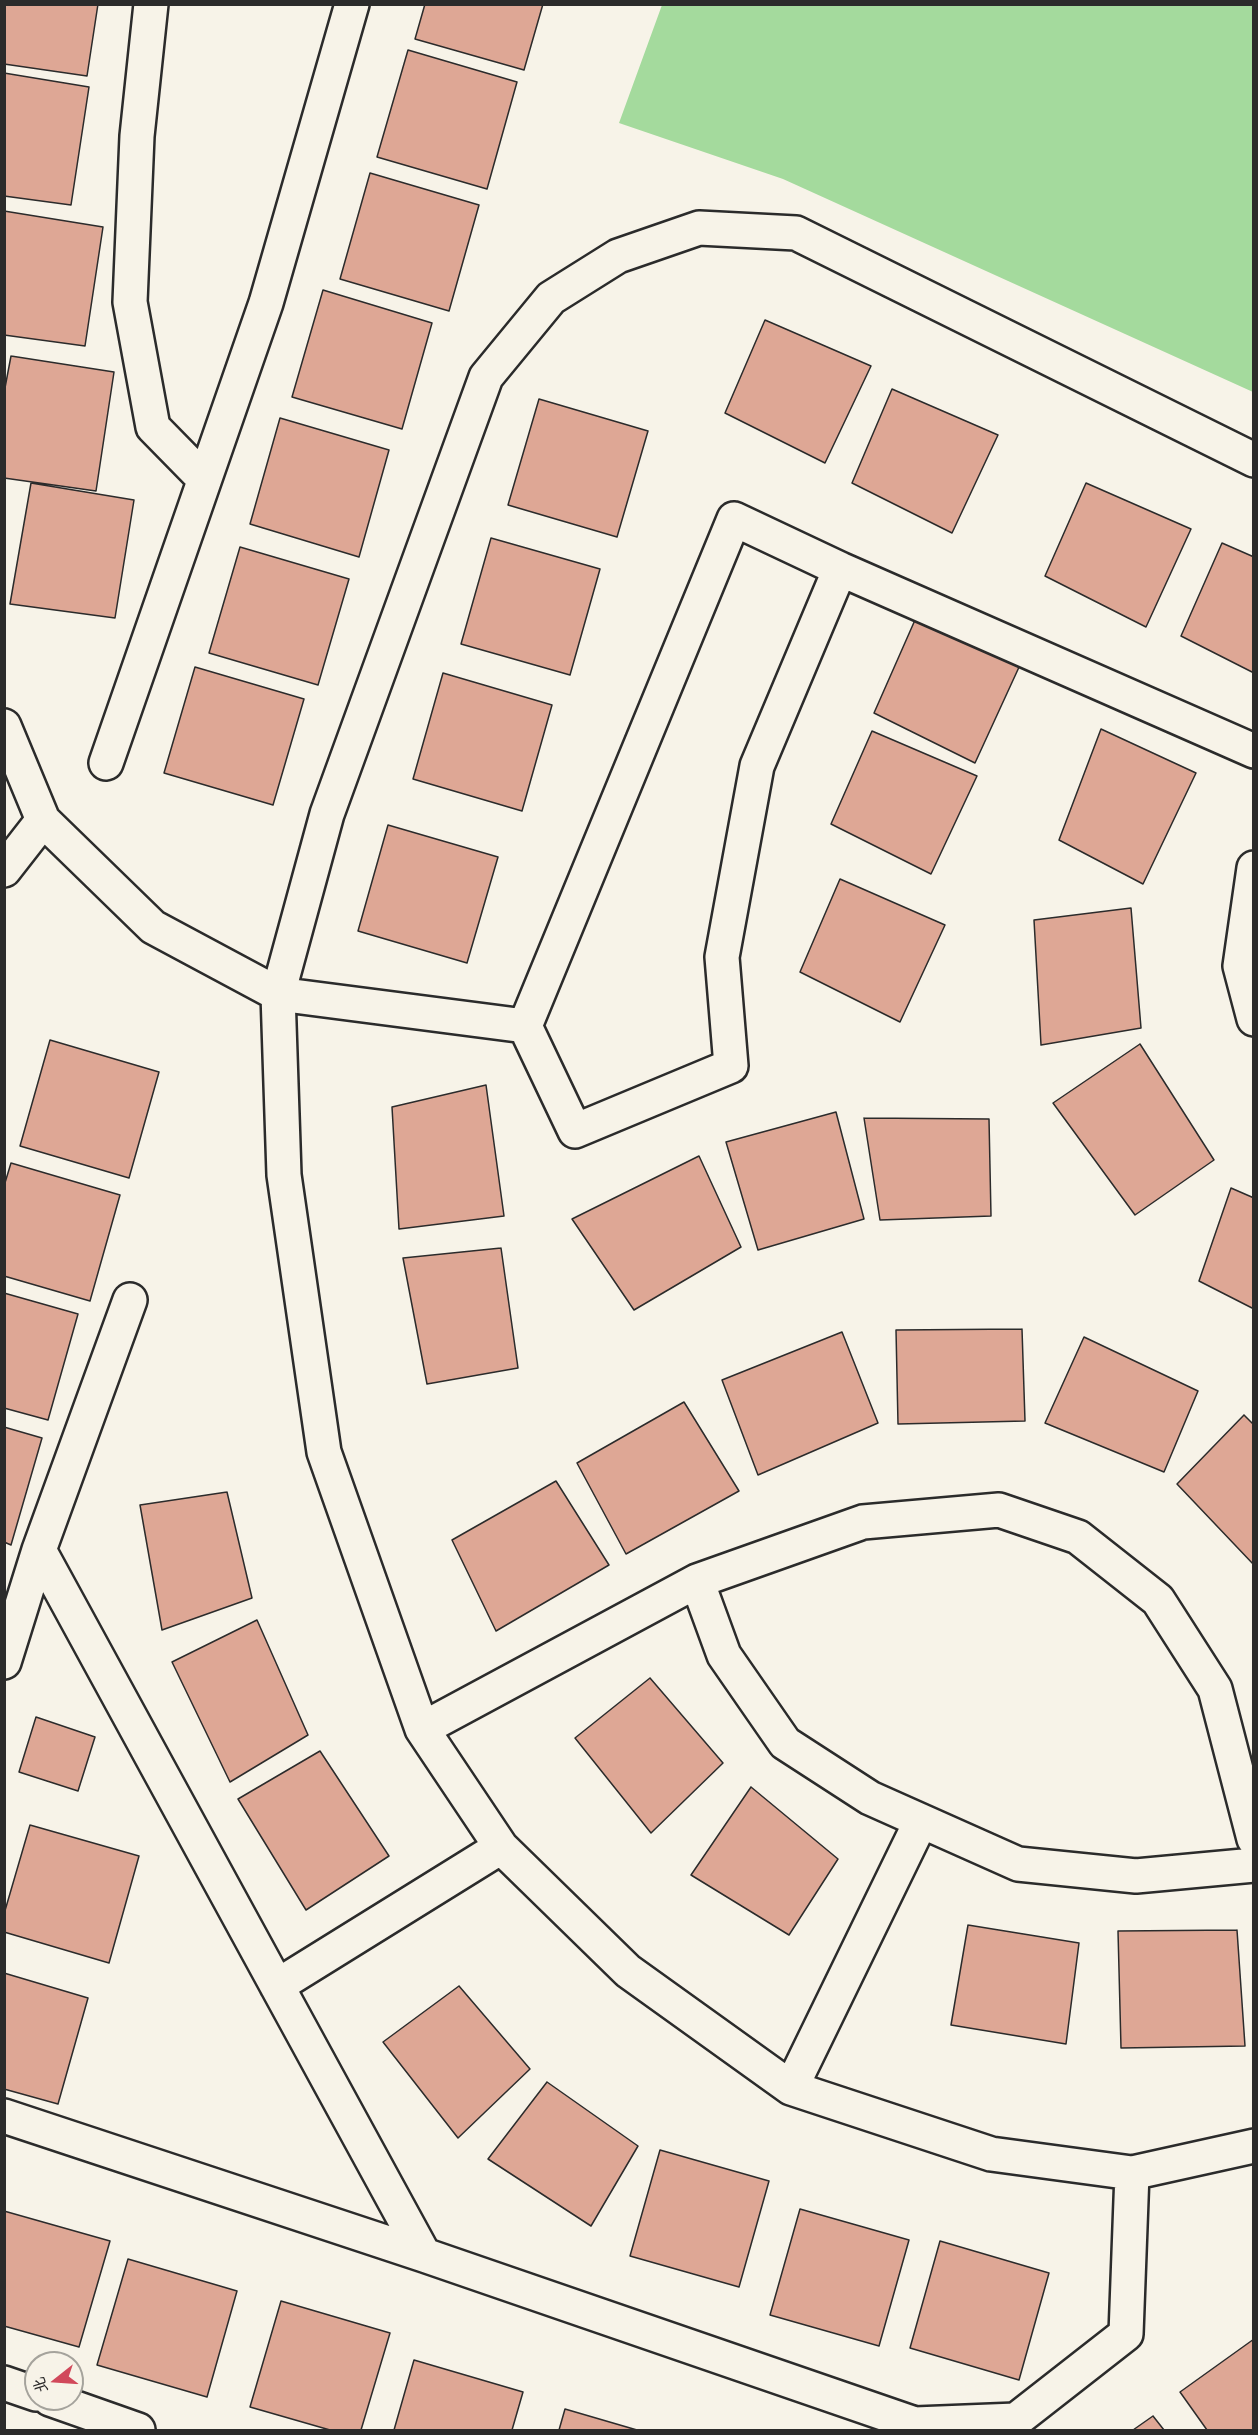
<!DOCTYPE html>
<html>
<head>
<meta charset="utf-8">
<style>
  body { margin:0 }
  #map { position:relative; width:1258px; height:2435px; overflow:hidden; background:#f7f3e8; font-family:"Playpen Sans","LXGW WenKai TC",sans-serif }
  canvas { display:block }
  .frame { position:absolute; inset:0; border:6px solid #2b2b2b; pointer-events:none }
  .north { position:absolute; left:24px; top:2351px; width:60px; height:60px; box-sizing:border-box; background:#f7f3e8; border:2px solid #a5a39c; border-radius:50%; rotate:253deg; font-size:16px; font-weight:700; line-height:24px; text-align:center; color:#2b2b2b }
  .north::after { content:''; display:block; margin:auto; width:21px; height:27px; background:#d1495b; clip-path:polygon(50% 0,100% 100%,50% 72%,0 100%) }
</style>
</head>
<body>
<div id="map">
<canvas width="1258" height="2435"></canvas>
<div class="frame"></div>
<div class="north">北</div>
</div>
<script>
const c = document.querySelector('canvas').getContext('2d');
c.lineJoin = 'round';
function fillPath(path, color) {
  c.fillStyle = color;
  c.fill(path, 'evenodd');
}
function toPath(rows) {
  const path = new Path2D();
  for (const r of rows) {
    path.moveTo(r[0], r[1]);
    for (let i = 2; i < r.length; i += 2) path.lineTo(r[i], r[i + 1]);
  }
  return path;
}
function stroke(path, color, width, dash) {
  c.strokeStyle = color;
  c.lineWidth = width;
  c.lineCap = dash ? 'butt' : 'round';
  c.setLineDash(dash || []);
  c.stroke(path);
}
const green = toPath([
  [662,5,1253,5,1253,392,783,179,619,123]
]);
const building = toPath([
  [4,4,98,4,87,76,4,64,4,4],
  [425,4,543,4,524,70,415,39,425,4],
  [408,50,517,82,487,189,377,157,408,50],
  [4,73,89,87,71,205,4,196,4,73],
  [370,173,479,205,449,311,340,279,370,173],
  [4,211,103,227,85,346,4,335,4,211],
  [323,290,432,323,402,429,292,397,323,290],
  [765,320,871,366,825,463,725,413,765,320],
  [11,356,114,372,96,491,4,478,4,393,11,356],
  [892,389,998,435,952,533,852,483,892,389],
  [539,399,648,431,617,537,508,505,539,399],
  [280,418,389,450,359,557,250,524,280,418],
  [31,483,134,500,115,618,10,604,31,483],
  [1086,483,1191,529,1146,627,1045,576,1086,483],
  [491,538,600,569,570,675,461,644,491,538],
  [1222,543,1254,557,1254,673,1181,636,1222,543],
  [240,547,349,579,318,685,209,653,240,547],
  [915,620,1020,665,975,763,874,713,915,620],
  [195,667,304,699,273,805,164,773,195,667],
  [443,673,552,705,522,811,413,779,443,673],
  [1101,729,1196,773,1143,884,1059,840,1101,729],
  [872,731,977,776,931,874,831,824,872,731],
  [388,825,498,857,467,963,358,931,388,825],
  [840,879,945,925,900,1022,800,972,840,879],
  [1131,908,1141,1028,1041,1045,1034,920,1131,908],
  [50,1040,159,1072,129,1178,20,1146,50,1040],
  [1140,1044,1214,1160,1135,1215,1053,1103,1140,1044],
  [486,1085,504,1216,399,1229,392,1107,486,1085],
  [836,1112,864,1219,758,1250,726,1142,836,1112],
  [864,1118,989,1119,991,1216,880,1220,864,1118],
  [699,1156,741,1247,634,1310,572,1219,699,1156],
  [11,1163,120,1195,90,1301,4,1276,4,1186,11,1163],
  [1231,1188,1254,1198,1254,1309,1199,1281,1231,1188],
  [501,1248,518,1368,427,1384,403,1258,501,1248],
  [4,1293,78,1314,48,1420,4,1408,4,1293],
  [1022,1329,1025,1421,898,1424,896,1330,1022,1329],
  [842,1332,878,1423,758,1475,722,1380,842,1332],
  [1084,1337,1198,1391,1164,1472,1045,1423,1084,1337],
  [684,1402,739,1491,626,1554,577,1463,684,1402],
  [1244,1415,1254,1425,1254,1565,1177,1484,1244,1415],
  [4,1427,42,1438,11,1545,4,1542,4,1427],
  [556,1481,609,1565,496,1631,452,1540,556,1481],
  [227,1492,252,1598,162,1630,140,1505,227,1492],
  [257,1620,308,1735,230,1782,172,1662,257,1620],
  [650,1678,723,1763,651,1833,575,1738,650,1678],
  [36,1717,95,1737,78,1791,19,1772,36,1717],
  [320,1751,389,1856,306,1910,238,1799,320,1751],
  [751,1787,838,1859,789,1935,691,1875,751,1787],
  [30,1825,139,1856,109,1963,4,1932,4,1914,30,1825],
  [968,1925,1079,1943,1066,2044,951,2025,968,1925],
  [1237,1930,1245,2046,1121,2048,1118,1931,1237,1930],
  [4,1973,88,1998,58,2104,4,2089,4,1973],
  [459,1986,530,2069,458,2138,383,2042,459,1986],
  [547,2082,638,2146,591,2226,488,2159,547,2082],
  [660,2150,769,2181,739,2287,630,2256,660,2150],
  [800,2209,909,2240,879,2346,770,2315,800,2209],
  [4,2211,110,2241,79,2347,4,2326,4,2211],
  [940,2241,1049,2273,1019,2380,910,2348,940,2241],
  [128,2259,237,2291,207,2397,97,2365,128,2259],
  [281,2301,390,2333,361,2430,330,2430,250,2407,281,2301],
  [1254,2339,1254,2430,1207,2430,1180,2392,1254,2339],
  [414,2360,523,2392,512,2430,394,2430,414,2360],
  [565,2409,637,2430,559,2430,565,2409],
  [1153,2416,1164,2430,1133,2430,1153,2416]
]);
const minor = toPath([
  [151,4,137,136,130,302,153,427,204,479],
  [1254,460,796,233,699,228,618,256,551,298,486,377,327,814,278,994,284,1175,324,1452,422,1729,501,1847,628,1971,791,2088,991,2154,1132,2173,1254,2146],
  [734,519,840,569,757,766,722,957,731,1066,575,1131,525,1026,734,519],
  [840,569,1254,751],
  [4,726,43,820,153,927,278,994,525,1026],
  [106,763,266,303,352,4],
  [1254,868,1240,966,1254,1019],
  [4,870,43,820],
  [39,1550,424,2255],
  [697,1581,724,1655,785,1743,870,1798,1018,1864,1136,1876,1254,1865],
  [4,1662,39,1550,130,1300],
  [422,1729,697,1581,863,1522,999,1510,1078,1537,1158,1600,1215,1689,1254,1839],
  [277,1986,501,1847],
  [791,2088,921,1821],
  [4,2116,424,2255,915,2424,1016,2420,1126,2334,1132,2173],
  [4,2383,36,2394],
  [50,2399,138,2430]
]);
fillPath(green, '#a4da9d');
fillPath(building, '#dea795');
stroke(building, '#2b2b2b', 1.5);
stroke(minor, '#2b2b2b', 38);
stroke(minor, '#f7f3e8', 33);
</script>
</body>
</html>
